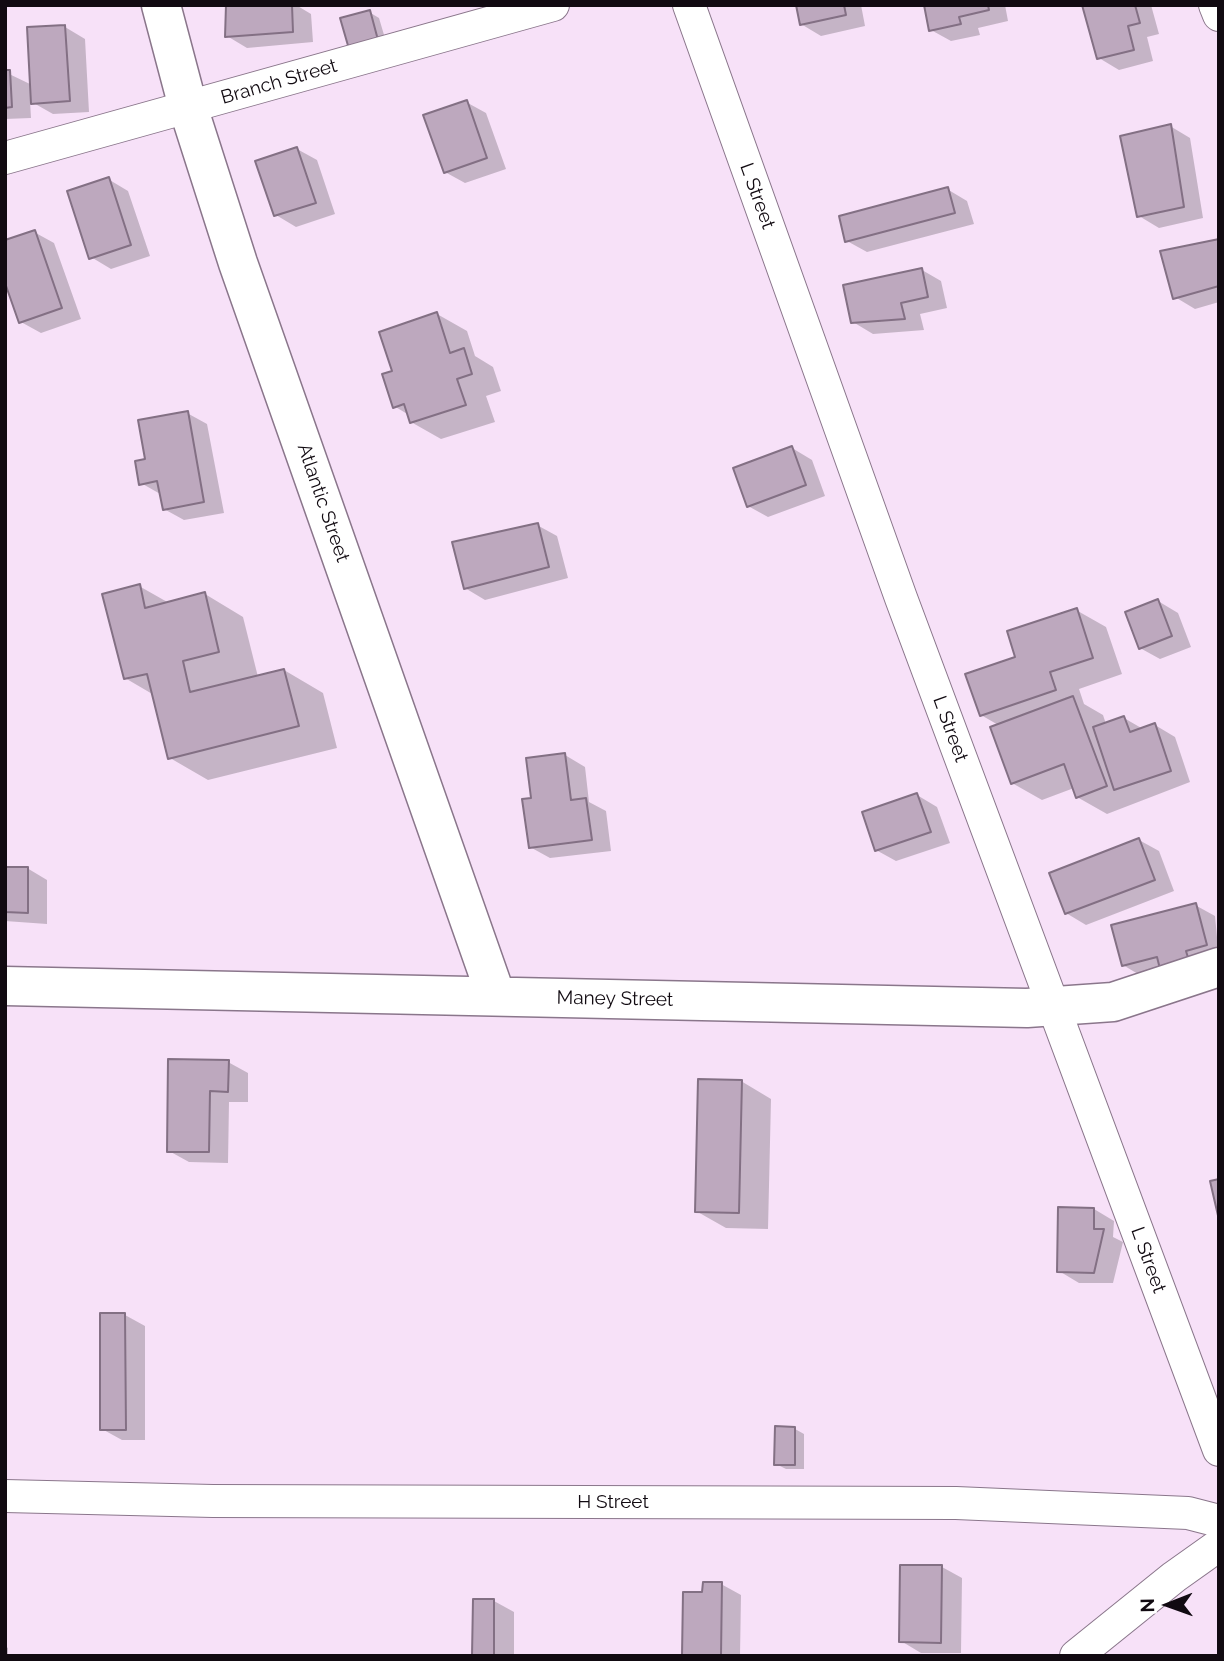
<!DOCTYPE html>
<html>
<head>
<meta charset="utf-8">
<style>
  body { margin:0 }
  #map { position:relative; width:1224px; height:1661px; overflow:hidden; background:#f7e1f8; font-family:Raleway,sans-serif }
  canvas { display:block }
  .frame { position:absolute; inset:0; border:7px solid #110a11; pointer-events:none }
  .north { position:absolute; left:1133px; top:1570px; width:70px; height:70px; -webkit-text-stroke:5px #fff; paint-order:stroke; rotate:269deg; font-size:19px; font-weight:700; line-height:28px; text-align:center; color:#110a11 }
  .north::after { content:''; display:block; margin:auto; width:24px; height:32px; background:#110a11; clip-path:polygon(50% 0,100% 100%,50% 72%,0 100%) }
</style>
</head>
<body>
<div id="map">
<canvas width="1224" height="1661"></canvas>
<div class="frame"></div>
<div class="north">N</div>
</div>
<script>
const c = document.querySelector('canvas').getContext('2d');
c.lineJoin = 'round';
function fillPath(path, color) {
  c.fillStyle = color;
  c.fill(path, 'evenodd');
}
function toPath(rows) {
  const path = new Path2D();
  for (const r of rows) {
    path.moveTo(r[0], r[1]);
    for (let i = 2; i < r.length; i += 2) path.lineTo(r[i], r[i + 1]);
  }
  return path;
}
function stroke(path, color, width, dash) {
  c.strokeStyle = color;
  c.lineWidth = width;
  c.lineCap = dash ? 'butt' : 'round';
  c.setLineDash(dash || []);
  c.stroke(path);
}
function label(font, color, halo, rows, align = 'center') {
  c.font = font + ' Raleway,sans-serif';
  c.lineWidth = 7;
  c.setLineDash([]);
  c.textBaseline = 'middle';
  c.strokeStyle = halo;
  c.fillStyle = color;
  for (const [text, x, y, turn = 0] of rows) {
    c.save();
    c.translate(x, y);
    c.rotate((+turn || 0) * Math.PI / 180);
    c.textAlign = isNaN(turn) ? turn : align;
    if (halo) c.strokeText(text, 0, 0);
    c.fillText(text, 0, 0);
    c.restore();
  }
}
const shadow = toPath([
  [228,5,296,5,311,14,313,42,247,48,227,36],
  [797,5,861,5,865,26,821,36,801,24],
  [926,5,1005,5,1008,21,978,28,980,35,951,41,931,30],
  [1084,5,1151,5,1159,34,1147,37,1153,61,1119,70,1099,58],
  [369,12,379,18,387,45,360,53],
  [65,27,85,39,89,112,53,114,30,101,31,118,5,119,5,72,32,85],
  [466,102,486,113,506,169,465,183,445,172],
  [1170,126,1190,138,1203,218,1159,228,1139,216],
  [297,149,317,160,335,214,296,227,276,215],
  [108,179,128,191,150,256,111,269,91,257],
  [947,189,967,201,974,224,867,252,847,241],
  [34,232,54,243,81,319,41,333,21,322],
  [1219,241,1219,302,1195,309,1175,297],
  [922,270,941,281,947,308,920,314,924,330,873,334,853,322],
  [437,314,467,331,475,356,493,367,501,391,486,396,495,422,441,439,411,422,409,415,394,406],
  [187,413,207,424,224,513,184,520,164,509,162,495,141,483,147,460],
  [792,448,812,460,825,496,768,517,748,506],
  [537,525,557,536,568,578,485,600,465,588],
  [139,586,169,603,205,594,243,617,258,677,284,670,323,693,337,748,208,780,170,758,154,695,125,678],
  [1158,601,1178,613,1191,647,1160,659,1140,648],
  [1076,610,1106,627,1122,674,1079,689,1084,704,1103,715,1106,724,1124,718,1143,729,1155,725,1175,737,1190,782,1107,814,1077,797,1074,788,1042,800,1012,783,1000,726,981,715,1018,658],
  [565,755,585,767,589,802,606,811,611,851,550,858,530,847,533,799],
  [917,795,937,807,950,843,896,861,876,850],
  [1139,840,1159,851,1174,891,1086,925,1066,913],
  [5,868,27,868,47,880,47,924,5,921],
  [1195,905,1215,916,1219,958,1143,977,1123,965],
  [228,1062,248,1073,248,1102,229,1102,228,1163,189,1162,169,1151],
  [741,1081,771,1099,768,1229,726,1228,696,1211],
  [1094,1209,1114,1221,1113,1237,1123,1242,1113,1283,1079,1283,1059,1271],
  [125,1315,145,1326,145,1440,122,1440,102,1429],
  [795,1429,804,1434,804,1469,786,1469,776,1464],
  [942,1567,962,1578,961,1653,921,1653,901,1641],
  [721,1584,741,1595,740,1656,684,1656,704,1594],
  [494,1601,514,1612,514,1656,474,1656],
  [5,1646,8,1648,8,1656,5,1656]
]);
const building = toPath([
  [226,5,292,5,293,32,225,37,226,5],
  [796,5,844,5,846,15,800,25,796,5],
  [924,5,988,5,989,10,959,17,961,24,929,31,924,5],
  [1082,5,1135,5,1140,23,1128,26,1134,50,1097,59,1082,5],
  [370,10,378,40,349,49,340,18,370,10],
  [65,25,70,101,31,104,27,27,65,25],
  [5,70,10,70,12,107,5,108,5,70],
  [467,100,487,158,444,173,423,115,467,100],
  [1171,124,1184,207,1137,217,1120,136,1171,124],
  [297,147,316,203,274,216,255,161,297,147],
  [109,177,131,245,89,259,67,191,109,177],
  [948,187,955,213,845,242,839,216,948,187],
  [35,230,62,308,19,323,5,283,5,240,35,230],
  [1219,239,1219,286,1173,299,1160,251,1219,239],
  [922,268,928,297,901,303,905,319,851,323,843,285,922,268],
  [437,312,450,353,464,348,472,374,457,379,466,405,410,423,404,404,393,408,382,374,392,371,379,332,437,312],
  [188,411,204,502,163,510,157,481,139,485,135,461,145,459,138,420,188,411],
  [792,446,806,485,747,507,733,468,792,446],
  [538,523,549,567,464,589,452,542,538,523],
  [140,584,145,608,205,592,219,652,183,661,190,692,284,669,299,726,168,759,147,674,124,679,102,594,140,584],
  [1158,599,1172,636,1139,649,1125,612,1158,599],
  [1077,608,1093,658,1050,672,1056,690,980,716,965,674,1015,657,1007,631,1077,608],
  [1073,696,1107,786,1076,798,1064,764,1011,784,990,727,1073,696],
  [1124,716,1130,732,1155,723,1171,771,1114,790,1093,727,1124,716],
  [565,753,571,800,586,798,592,840,529,848,522,799,531,798,526,758,565,753],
  [917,793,931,832,875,851,862,812,917,793],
  [1139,838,1155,880,1065,914,1049,873,1139,838],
  [5,867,28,867,28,913,5,912,5,867],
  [1196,903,1207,945,1186,951,1189,961,1160,969,1157,957,1122,966,1111,925,1196,903],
  [168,1059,229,1060,228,1092,210,1091,209,1152,167,1152,168,1059],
  [698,1079,742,1080,739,1213,695,1212,698,1079],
  [1219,1179,1219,1220,1210,1181,1219,1179],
  [1058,1207,1094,1208,1094,1229,1104,1229,1094,1273,1057,1272,1058,1207],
  [100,1313,125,1313,126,1430,100,1430,100,1313],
  [775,1426,795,1427,795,1465,774,1465,775,1426],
  [900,1565,942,1565,941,1643,899,1642,900,1565],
  [703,1582,722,1582,721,1656,682,1656,683,1592,702,1592,703,1582],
  [473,1599,494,1599,494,1656,472,1656,473,1599]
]);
const street = toPath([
  [689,5,901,598,1219,1450],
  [1215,5,1219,15],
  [5,158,553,5],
  [5,1496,213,1501,956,1503,1188,1513,1219,1521],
  [1076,1656,1174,1577,1219,1545]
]);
const secondary = toPath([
  [161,5,188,107,238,263,496,996],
  [5,986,1027,1008,1113,1002,1219,967]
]);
const streetNames = [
  ["Branch Street",279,82,-16],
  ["L Street",757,196,70],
  ["Atlantic Street",323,503,71],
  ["L Street",950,729,70],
  ["Maney Street",615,999,1],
  ["L Street",1148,1260,70],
  ["H Street",613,1502]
];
fillPath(shadow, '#0003');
fillPath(building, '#bda8be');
stroke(building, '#837084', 2);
stroke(street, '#8a768b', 34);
stroke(secondary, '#8a768b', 41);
stroke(street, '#fff', 32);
stroke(secondary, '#fff', 38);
label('19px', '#110a11', '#fff', streetNames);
</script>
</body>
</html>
